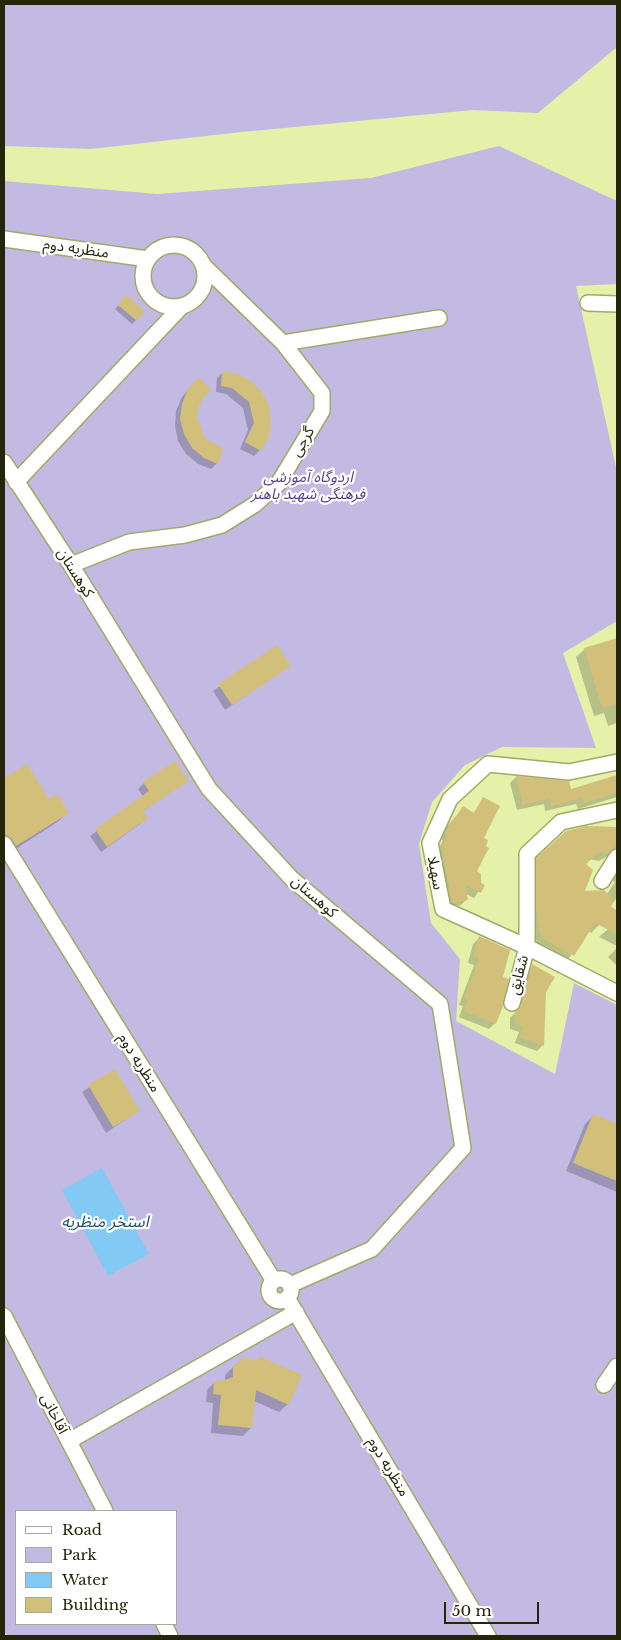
<!DOCTYPE html>
<html>
<head>
<meta charset="utf-8">
<style>
  body { margin:0 }
  #map { position:relative; width:621px; height:1640px; overflow:hidden; background:#e5f0a8; font-family:"Libre Baskerville",serif }
  canvas { display:block }
  .frame { position:absolute; inset:0; border:5px solid #232609; pointer-events:none }
  .legend { position:absolute; left:15px; top:1510px; width:162px; height:115px; box-sizing:border-box; background:#fff; border:1px solid #a7a89d; margin:0; padding:6px 9px; list-style:none; font-size:15px; color:#232609 }
  .legend li { display:flex; align-items:center; gap:10px; height:25px }
  .legend b { width:25px; border:1px solid #a7a89d }
  .scale { position:absolute; left:444px; top:1602px; width:95px; height:22px; box-sizing:border-box; border:2px solid #232609; border-top:0; padding-left:6px; font-size:15px; line-height:18px; white-space:nowrap; color:#232609; -webkit-text-stroke:4px #fff; paint-order:stroke }
</style>
</head>
<body>
<div id="map">
<canvas width="621" height="1640"></canvas>
<div class="frame"></div>
<ul class="legend">
<li><b style="height:6px;background:#fff"></b>Road</li>
<li><b style="height:14px;background:#c3bae3"></b>Park</li>
<li><b style="height:14px;background:#82caf3"></b>Water</li>
<li><b style="height:14px;background:#d2c07a"></b>Building</li>
</ul>
<div class="scale">50 m</div>
</div>
<script>
const c = document.querySelector('canvas').getContext('2d');
c.lineJoin = 'round';
function fillPath(path, color) {
  c.fillStyle = color;
  c.fill(path, 'evenodd');
}
function toPath(rows) {
  const path = new Path2D();
  for (const r of rows) {
    if (r.length === 3) {
      path.moveTo(r[0] + r[2], r[1]);
      path.arc(r[0], r[1], r[2], 0, 2 * Math.PI);
      continue;
    }
    path.moveTo(r[0], r[1]);
    for (let i = 2; i < r.length; i += 2) path.lineTo(r[i], r[i + 1]);
  }
  return path;
}
function stroke(path, color, width, dash) {
  c.strokeStyle = color;
  c.lineWidth = width;
  c.lineCap = dash ? 'butt' : 'round';
  c.setLineDash(dash || []);
  c.stroke(path);
}
function label(font, color, halo, rows, align = 'center') {
  c.font = font + ' "Libre Baskerville","Noto Sans Arabic",serif';
  c.lineWidth = 4.5;
  c.setLineDash([]);
  c.textBaseline = 'middle';
  c.strokeStyle = halo;
  c.fillStyle = color;
  for (const [text, x, y, turn = 0] of rows) {
    c.save();
    c.translate(x, y);
    c.rotate((+turn || 0) * Math.PI / 180);
    c.textAlign = isNaN(turn) ? turn : align;
    if (halo) c.strokeText(text, 0, 0);
    c.fillText(text, 0, 0);
    c.restore();
  }
}
const green = toPath([
  [4,4,617,4,617,47,538,113,473,110,232,133,91,149,4,146],
  [499,146,617,201,617,284,576,286,617,472,617,621,563,653,596,748,502,747,465,765,432,802,419,844,431,923,460,959,456,1021,555,1074,574,983,617,1005,617,1636,7,1636,4,1632,4,181,157,194,371,178],
  [16,1511,176,1511,176,1624,16,1624]
]);
const water = toPath([
  [102,1168,149,1254,108,1276,62,1190]
]);
const shadow = toPath([
  [122,301,136,320,132,324,115,309],
  [223,372,268,407,260,450,254,456,240,449,248,430,243,408,226,394,216,392,217,378],
  [192,385,197,406,196,418,204,438,217,463,211,469,198,464,186,454,178,441,175,426,176,411,182,397],
  [617,639,617,723,608,726,604,713,594,716,576,657,585,649],
  [276,647,289,666,225,710,213,691],
  [26,765,49,801,67,812,59,821,8,854,4,847,4,780],
  [617,776,617,797,578,809,576,804,545,811,544,804,517,810,510,783,516,777,568,782,570,790],
  [187,780,142,812,146,818,140,824,101,852,90,836,143,796,138,789,144,783],
  [484,799,482,838,475,871,480,883,483,885,474,898,466,894,467,899,461,905,447,908,437,853,443,840,440,839,444,830,463,808,473,814],
  [586,827,617,828,617,862,609,855,599,861,589,859,585,864,583,892,607,894,615,882,612,880,617,871,617,897,599,925,591,933,589,931,565,963,534,946,529,867,537,859],
  [617,921,617,946,599,937],
  [479,938,502,977,495,1023,489,1029,459,1017,463,1006,459,1005,474,965,468,963,473,944],
  [617,948,617,966,608,957],
  [533,966,545,992,542,1046,537,1051,515,1043,519,1032,510,1029,510,1018,516,1012,527,971],
  [114,1071,138,1111,106,1133,82,1092],
  [593,1116,617,1125,617,1192,566,1171,585,1124],
  [233,1367,288,1404,279,1412,254,1401,251,1428,243,1436,211,1433,213,1403,206,1402,207,1390,215,1382,225,1381,225,1375]
]);
const building = toPath([
  [126,295,145,311,137,321,118,305],
  [222,371,238,374,251,381,262,392,269,406,271,422,269,437,261,451,245,442,254,423,249,402,232,388,221,386],
  [198,377,211,389,204,397,199,406,197,417,205,438,223,449,218,464,204,458,192,448,184,434,180,419,182,404,188,389],
  [617,638,617,704,602,708,584,648],
  [277,645,291,666,232,705,218,684],
  [175,761,189,781,143,811,148,818,107,847,95,829,149,791,143,782],
  [27,764,49,799,57,794,69,813,16,846,12,839,4,834,4,778],
  [617,775,617,793,584,803,582,798,551,806,550,798,523,805,516,776,569,781,571,789],
  [483,797,500,806,484,838,488,840,486,846,489,848,477,871,481,874,481,883,485,885,481,893,465,885,468,900,452,903,442,846,448,835,445,833,463,806,474,813],
  [586,826,617,827,617,844,614,848,608,853,599,852,586,864,593,870,585,891,604,890,614,900,611,907,617,910,617,934,595,923,574,956,542,938,536,911,536,858,566,831],
  [479,936,510,950,503,977,509,979,503,1006,496,1024,464,1011,468,1000,464,998,479,959,473,957],
  [532,964,555,977,546,992,544,1046,519,1037,523,1027,515,1023,515,1012,521,1005],
  [115,1069,140,1111,113,1127,88,1085],
  [593,1114,617,1124,617,1181,573,1163],
  [245,1357,255,1361,261,1357,302,1375,289,1405,256,1390,252,1428,218,1425,221,1395,213,1394,214,1381,222,1381,233,1377,233,1366]
]);
const minor = toPath([
  [4,239,148,259],
  [174,276,31],
  [205,267,283,343],
  [588,303,617,304],
  [4,462,71,565,209,789,292,879,440,1004,463,1148,372,1249,290,1285],
  [16,482,181,307],
  [71,565,129,542,185,535,222,525,254,505,278,484,322,411,322,393,283,343,439,318],
  [617,762,569,772,488,764,450,799,430,843,443,909,527,947,617,993],
  [4,844,274,1281],
  [602,881,617,857],
  [512,1003,527,947,527,854,561,822,617,810],
  [280,1290,11],
  [287,1298,488,1636],
  [4,1316,105,1511],
  [604,1385,617,1366],
  [69,1441,296,1312],
  [164,1624,170,1636]
]);
const streetNames = [
  ["منظریه دوم",76,249,8],
  ["گرجی",303,442,-60],
  ["کوهستان",75,573,58],
  ["سهیلا",435,873,79],
  ["کوهستان",314,897,41],
  ["شقایق",519,975,-75],
  ["منظریه دوم",139,1063,58],
  ["آقاخانی",54,1414,63],
  ["منظریه دوم",388,1467,59]
];
const parkNames = [
  ["اردوگاه آموزشی",308,478],
  ["فرهنگی شهید باهنر",308,495]
];
const waterNames = [
  ["استخر منظریه",105,1222]
];
fillPath(green, '#c3bae3');
fillPath(water, '#82caf3');
fillPath(shadow, '#0003');
fillPath(building, '#d2c07a');
stroke(minor, '#a1aa66', 18);
stroke(minor, '#fff', 15);
label('15px', '#232609', '#fff', streetNames);
label('italic 15px', '#563e8b', '#fff', parkNames);
label('italic 16px', '#19516d', '#fff', waterNames);
</script>
</body>
</html>
